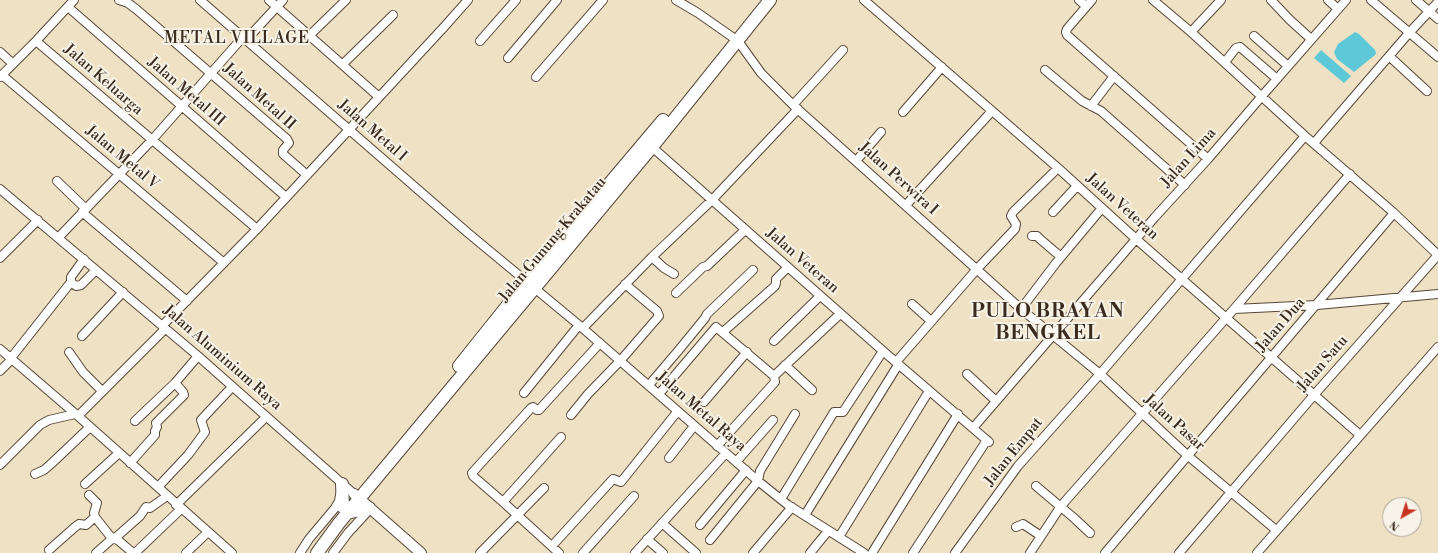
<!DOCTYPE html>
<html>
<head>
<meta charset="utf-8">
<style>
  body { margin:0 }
  #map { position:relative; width:1438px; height:553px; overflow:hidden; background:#efe2c4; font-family:"Libre Bodoni",serif }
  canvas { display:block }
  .north { position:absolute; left:1382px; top:497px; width:40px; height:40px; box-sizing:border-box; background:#f7f3e8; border:1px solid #aca397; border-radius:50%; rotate:219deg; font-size:11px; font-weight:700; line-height:16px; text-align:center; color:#3b2a1e }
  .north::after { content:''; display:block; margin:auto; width:14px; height:18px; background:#c8321e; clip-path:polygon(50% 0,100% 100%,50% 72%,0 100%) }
</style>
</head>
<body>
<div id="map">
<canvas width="1438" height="553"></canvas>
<div class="north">N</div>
</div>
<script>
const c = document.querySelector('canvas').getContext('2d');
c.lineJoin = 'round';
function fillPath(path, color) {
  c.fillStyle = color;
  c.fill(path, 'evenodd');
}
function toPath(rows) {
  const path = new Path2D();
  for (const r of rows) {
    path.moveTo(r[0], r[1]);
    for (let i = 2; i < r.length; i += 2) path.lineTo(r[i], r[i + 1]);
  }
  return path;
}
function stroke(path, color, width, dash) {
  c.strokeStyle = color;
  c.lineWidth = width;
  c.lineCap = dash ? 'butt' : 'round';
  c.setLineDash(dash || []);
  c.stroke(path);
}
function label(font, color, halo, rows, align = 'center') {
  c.font = font + ' "Libre Bodoni",serif';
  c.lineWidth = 4;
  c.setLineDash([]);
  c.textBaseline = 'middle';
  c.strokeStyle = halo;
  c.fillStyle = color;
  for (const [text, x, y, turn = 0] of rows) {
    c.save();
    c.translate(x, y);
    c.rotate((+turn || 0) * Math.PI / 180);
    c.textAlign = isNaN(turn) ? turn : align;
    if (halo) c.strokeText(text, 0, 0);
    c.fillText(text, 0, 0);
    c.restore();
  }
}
const water = toPath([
  [1355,32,1359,34,1375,50,1376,53,1375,55,1354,72,1337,59,1334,52,1338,44],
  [1321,50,1351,76,1344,83,1314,58]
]);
const minor = toPath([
  [119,0,128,3,136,9,287,139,289,143,283,150,283,154,307,175],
  [200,0,468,233,579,325,758,481,788,505,864,553],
  [269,0,379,97],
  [676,0,698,13,738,41,761,73,793,105,1021,309,1100,374,1187,455,1276,530],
  [864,0,1058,168,1136,239,1360,435],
  [1079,0,1086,6],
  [1092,0,1067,29,1066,32,1067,35,1208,159],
  [1153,0,1191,32,1305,136,1394,213,1438,255,1314,395,1179,553],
  [1271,0,1290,20,1311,39],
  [1328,0,1338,9],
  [1371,0,1438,57],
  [1416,0,1438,19],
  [68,7,286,197],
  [1191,32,1221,0],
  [310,35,346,0],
  [1254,36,1288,66],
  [246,40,283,0],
  [36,41,257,229],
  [480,41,516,0],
  [0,52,13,64],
  [1389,56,1427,91],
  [508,58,557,0],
  [1225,62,1236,48,1240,47,1277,79],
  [343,64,393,15],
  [1045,70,1082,101,1101,111,1185,185],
  [2,75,224,263],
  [0,77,36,41,74,0],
  [536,77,603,0],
  [793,105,843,50],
  [1091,106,1114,76],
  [903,112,942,67],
  [1314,143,1409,33,1438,2],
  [652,147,883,351,989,442],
  [856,161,881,132],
  [57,181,86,209],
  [0,189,198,356,354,494],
  [906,205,992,111],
  [82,212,187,301],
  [1053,212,1077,186],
  [1032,236,1037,236,1040,239,1061,257],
  [58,238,152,140,243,37],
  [652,257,664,268,674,274],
  [0,258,38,220],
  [71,282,71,277,84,259],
  [676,293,703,267,707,266,745,230],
  [912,304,931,321],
  [1021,309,1056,263,1102,208],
  [1234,309,1317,305,1438,294],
  [162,326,257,229,444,27,468,0],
  [583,328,652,257,712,200,798,109],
  [723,332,775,286,776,283,776,279,788,267],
  [82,336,123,292],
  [774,341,820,296],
  [0,349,78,416,232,553],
  [69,352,83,372,102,391],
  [11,358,71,282,76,286,81,285,96,270],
  [896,362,977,269,1015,229,1016,224,1011,216,1013,212,1058,168],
  [785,365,812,390],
  [0,371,12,359],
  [967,374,996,401],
  [774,376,840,314],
  [649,385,678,351,705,318,707,314,753,270],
  [524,393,579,325],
  [659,394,716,327,774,376],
  [704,402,747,352],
  [571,415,588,394,620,361,659,316,657,311,625,284],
  [78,416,165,329],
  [135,421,175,383],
  [973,428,1155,217,1208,159,1262,96,1346,0],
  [717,446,775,382,774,376],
  [669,458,694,426],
  [736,462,773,420],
  [130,463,155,435,155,431,157,427,156,423,184,395,183,392,175,383,198,356],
  [0,465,40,425,49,420,75,414],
  [35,474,44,470,52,463,90,427],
  [85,484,119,453],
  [1036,486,1074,518,1090,533],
  [158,487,188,455,205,432,201,420,232,387],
  [89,495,97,503,94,513,95,517,110,536,119,541,133,553],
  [781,499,834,412,843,412,883,351],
  [503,502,561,437],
  [176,505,266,417],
  [805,515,898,365],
  [662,523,696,553],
  [700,525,746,470],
  [1016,527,1023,524,1041,536],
  [839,537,929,391],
  [114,539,140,516,146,507,150,508,167,496],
  [647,539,663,553],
  [710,540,758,481,760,471,795,414],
  [552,546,613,479,621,482,677,412],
  [49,550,75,527,79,524,86,525,95,517],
  [96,553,113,538],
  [135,553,181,509],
  [186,553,208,532],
  [300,553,309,539,335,508,339,501,340,495],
  [333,553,348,533,370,509],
  [480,553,544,488],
  [559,553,503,502,473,476,472,473,531,408,533,407,537,410,539,410,600,343],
  [583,553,634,496],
  [635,553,726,453],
  [753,553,792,507],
  [810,553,828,531],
  [872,553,958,414],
  [913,553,987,440],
  [955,553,1018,466,1100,374,1305,136],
  [1030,553,1061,506,1234,309,1350,174],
  [1105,553,1394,213],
  [1257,553,1438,347]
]);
const major = toPath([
  [354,494,421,553]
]);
const highway = toPath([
  [459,366,527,281,663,120],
  [342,484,343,507],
  [347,513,369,508],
  [317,553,339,523,652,147,770,0]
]);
const streetNames = [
  ["Jalan Keluarga",103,80,41],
  ["Jalan Metal III",186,92,41],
  ["Jalan Metal II",259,97,42],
  ["Jalan Metal I",372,131,41],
  ["Jalan Metal V",122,158,40],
  ["Jalan Lima",1189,158,-48],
  ["Jalan Perwira I",898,179,42],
  ["Jalan Veteran",1122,207,42],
  ["Jalan Gunung Krakatau",553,240,-50],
  ["Jalan Veteran",802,261,41],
  ["Jalan Dua",1281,325,-49],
  ["Jalan Aluminium Raya",222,358,41],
  ["Jalan Satu",1323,364,-49],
  ["Jalan Metal Raya",701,412,41],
  ["Jalan Pasar",1174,423,42],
  ["Jalan Empat",1014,452,-51]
];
const neighbourhoodNames = [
  ["METAL VILLAGE",237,39]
];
const districtNames = [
  ["PULO BRAYAN",1048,312],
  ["BENGKEL",1048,334]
];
fillPath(water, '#5dc8d7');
stroke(minor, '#564637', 10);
stroke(major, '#564637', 12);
stroke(highway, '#564637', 14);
stroke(minor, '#fff', 8);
stroke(major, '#fff', 10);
stroke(highway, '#fff', 12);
label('15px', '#3b2a1e', '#f7f3e8', streetNames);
c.letterSpacing = '1px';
label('16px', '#3b2a1e', '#f7f3e8', neighbourhoodNames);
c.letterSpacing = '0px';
c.letterSpacing = '1px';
label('bold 19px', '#3b2a1e', '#f7f3e8', districtNames);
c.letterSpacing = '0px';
</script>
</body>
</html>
